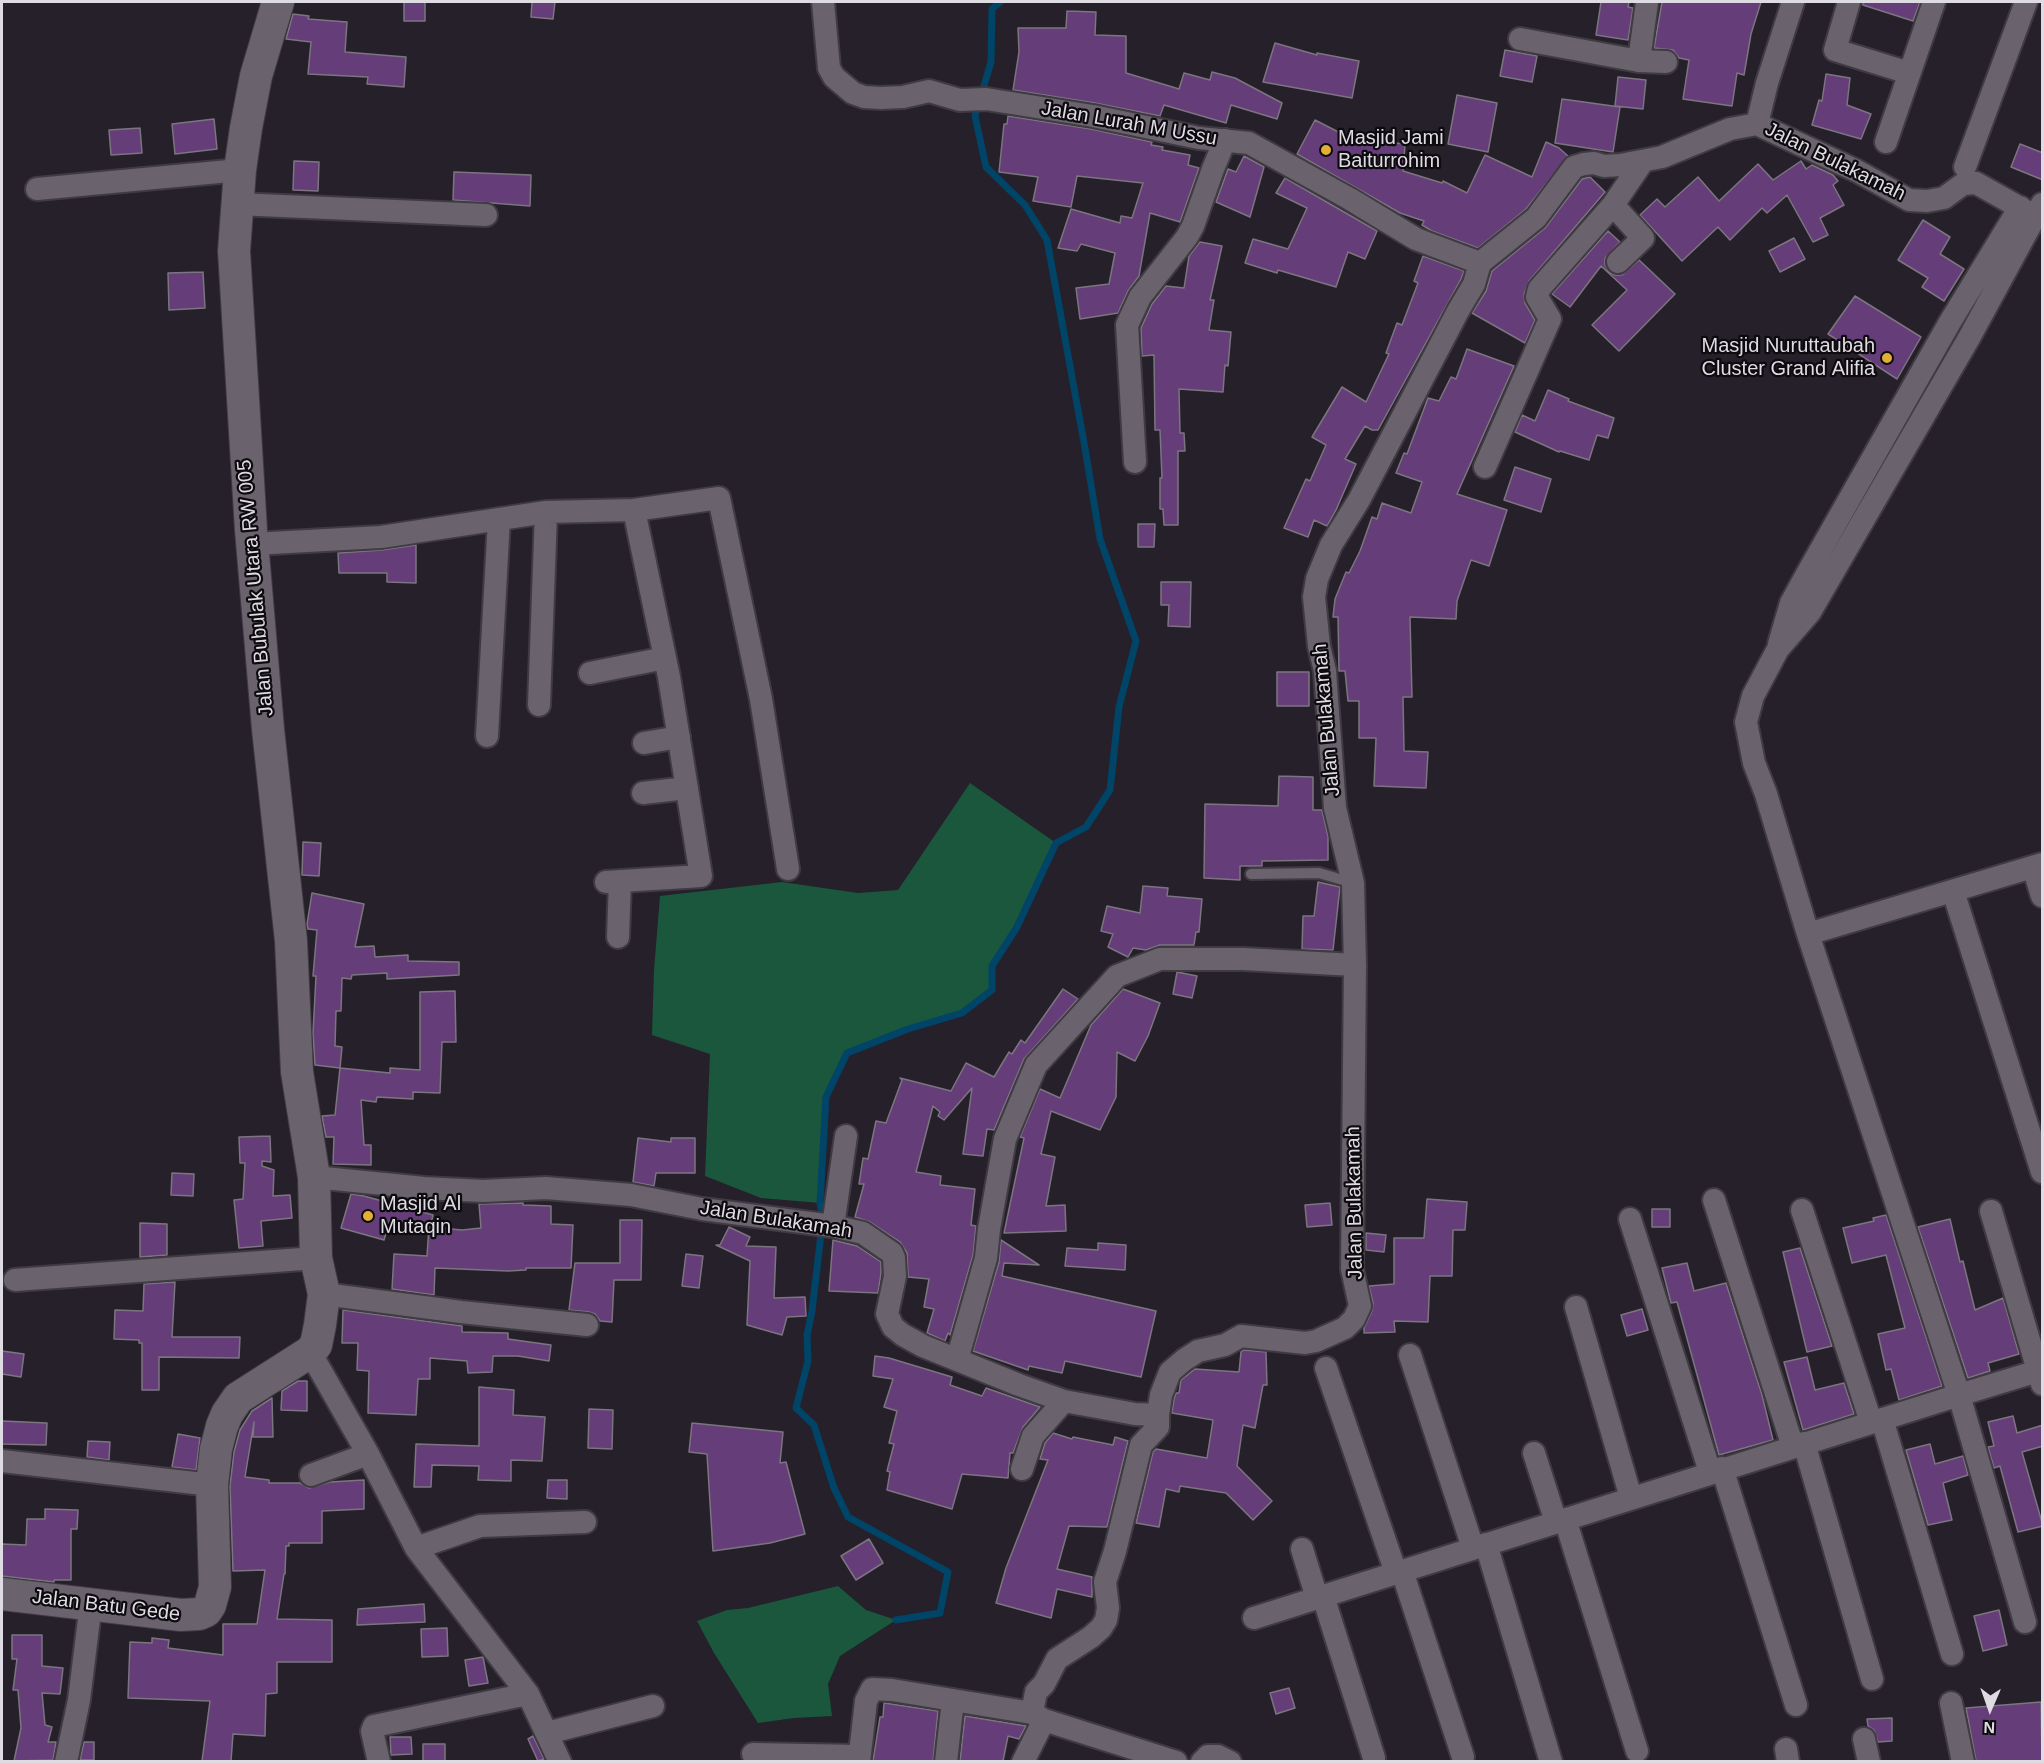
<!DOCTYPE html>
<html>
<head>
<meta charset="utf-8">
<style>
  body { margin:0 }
  #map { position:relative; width:2044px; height:1763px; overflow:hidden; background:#252029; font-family:Helvetica,sans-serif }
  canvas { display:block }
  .frame { position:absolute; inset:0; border:3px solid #dfdbe2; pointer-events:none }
  .north { position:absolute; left:1960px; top:1679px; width:60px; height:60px; -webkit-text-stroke:4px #0d0b0f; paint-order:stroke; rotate:182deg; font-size:16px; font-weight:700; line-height:24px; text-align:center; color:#dfdbe2 }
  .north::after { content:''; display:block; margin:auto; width:21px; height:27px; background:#dfdbe2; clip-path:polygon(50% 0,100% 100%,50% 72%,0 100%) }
</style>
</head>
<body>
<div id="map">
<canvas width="2044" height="1763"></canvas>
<div class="frame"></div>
<div class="north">N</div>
</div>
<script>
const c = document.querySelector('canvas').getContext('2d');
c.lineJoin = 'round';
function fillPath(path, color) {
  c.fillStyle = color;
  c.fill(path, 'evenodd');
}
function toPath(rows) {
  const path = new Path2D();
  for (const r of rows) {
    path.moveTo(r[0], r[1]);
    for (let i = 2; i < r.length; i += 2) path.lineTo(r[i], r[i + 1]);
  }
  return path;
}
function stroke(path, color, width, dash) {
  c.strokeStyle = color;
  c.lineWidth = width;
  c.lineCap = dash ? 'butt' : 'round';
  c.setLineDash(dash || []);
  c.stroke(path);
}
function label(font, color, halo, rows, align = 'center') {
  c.font = font + ' Helvetica,sans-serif';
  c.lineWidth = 4.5;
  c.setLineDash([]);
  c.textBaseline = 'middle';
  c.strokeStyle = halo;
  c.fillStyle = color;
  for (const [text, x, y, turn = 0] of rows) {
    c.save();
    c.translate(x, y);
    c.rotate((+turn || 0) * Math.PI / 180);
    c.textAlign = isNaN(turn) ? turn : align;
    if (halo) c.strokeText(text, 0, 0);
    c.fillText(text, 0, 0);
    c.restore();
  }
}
const green = toPath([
  [970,783,1056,843,1017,927,992,966,992,990,962,1013,908,1029,847,1053,826,1098,820,1203,761,1198,705,1176,710,1054,652,1035,654,970,660,896,782,882,858,893,898,890],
  [838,1586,866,1610,896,1620,840,1656,828,1684,832,1716,794,1718,758,1723,714,1653,697,1621,727,1610,748,1608]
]);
const stream = toPath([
  [822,1214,820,1203,826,1097,847,1053,908,1029,962,1013,992,990,992,966,1017,927,1056,843,1086,827,1110,790,1119,707,1136,641,1100,539,1085,448,1047,240,1025,205,986,167,975,116,991,62,992,9,1000,2],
  [821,1234,812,1311,807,1335,808,1361,796,1408,814,1425,834,1488,848,1517,948,1572,940,1613,896,1620]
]);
const building = toPath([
  [404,2,425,2,425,21,404,21,404,2],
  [532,2,555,2,553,19,531,17,532,2],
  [1601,2,1629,2,1628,7,1633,8,1628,40,1596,35,1601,2],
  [1662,2,1761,2,1751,34,1744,75,1737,73,1732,106,1683,99,1689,60,1679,58,1673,50,1654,48,1662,2],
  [1863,2,1920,2,1913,21,1863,5,1863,2],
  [1067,11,1096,12,1095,35,1126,36,1126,73,1179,89,1184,73,1210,80,1212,72,1235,78,1282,103,1277,119,1231,105,1226,123,1164,105,1160,116,1095,103,1013,90,1019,52,1018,28,1066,28,1067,11],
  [293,14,309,16,308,19,347,22,345,52,406,57,404,87,367,84,368,77,308,74,311,42,286,39,293,14],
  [1275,43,1317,55,1317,53,1359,61,1352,98,1263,82,1275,43],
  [1505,50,1537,56,1532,82,1500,76,1505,50],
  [1826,74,1850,78,1847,105,1871,114,1861,139,1812,125,1819,100,1822,101,1826,74],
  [1618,77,1646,80,1643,109,1615,106,1618,77],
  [1457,95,1497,103,1488,152,1448,144,1457,95],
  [1562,99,1620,107,1613,152,1555,143,1562,99],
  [1008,116,1091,129,1152,142,1151,145,1163,147,1162,150,1190,155,1188,165,1199,168,1180,222,1150,213,1139,276,1128,291,1118,313,1080,319,1076,288,1109,284,1115,253,1081,244,1077,251,1058,248,1071,209,1120,223,1121,216,1132,218,1143,183,1077,176,1071,207,1033,201,1038,177,999,172,1004,124,1007,124,1008,116],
  [214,119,217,149,175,154,172,124,214,119],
  [1315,120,1352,139,1405,144,1403,171,1442,183,1443,181,1467,193,1485,155,1532,177,1546,142,1559,148,1568,156,1526,209,1478,248,1432,231,1422,225,1424,221,1400,213,1297,154,1315,120],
  [140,128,142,153,111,155,109,130,140,128],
  [2020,144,2043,153,2043,180,2011,167,2020,144],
  [1244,156,1264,167,1250,217,1216,202,1228,169,1236,172,1244,156],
  [294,161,319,162,318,191,293,190,294,161],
  [1801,161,1806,169,1812,165,1833,175,1838,181,1833,185,1844,205,1820,218,1828,235,1813,242,1787,195,1767,213,1762,208,1730,240,1718,227,1682,261,1640,215,1657,199,1665,207,1698,177,1719,201,1758,164,1773,180,1801,161],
  [454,172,531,175,530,206,453,200,454,172],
  [1590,177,1605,192,1529,281,1524,294,1525,303,1535,320,1525,343,1472,313,1486,291,1492,271,1545,228,1582,179,1590,177],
  [1285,178,1377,231,1365,259,1348,252,1336,287,1278,270,1277,273,1245,263,1253,239,1288,249,1307,208,1276,193,1285,178],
  [1923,220,1950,237,1940,254,1964,269,1944,301,1922,287,1928,278,1898,260,1923,220],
  [1608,231,1620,242,1605,258,1605,265,1609,272,1615,275,1622,275,1639,260,1675,294,1619,351,1592,325,1627,290,1601,266,1570,307,1552,294,1608,231],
  [1794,238,1805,259,1780,272,1769,251,1794,238],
  [1200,242,1222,246,1210,300,1214,300,1209,330,1231,332,1228,366,1225,365,1223,392,1179,389,1180,433,1184,433,1185,451,1178,451,1178,525,1164,525,1163,509,1160,509,1160,478,1162,478,1160,430,1155,430,1154,355,1142,356,1141,328,1152,304,1166,286,1184,288,1189,256,1200,242],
  [1423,256,1464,271,1461,279,1378,430,1372,430,1365,426,1345,459,1356,464,1336,510,1327,526,1314,520,1308,537,1284,528,1306,479,1310,481,1326,445,1312,437,1342,387,1366,402,1389,354,1386,353,1397,323,1402,325,1418,283,1414,281,1423,256],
  [203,272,205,308,169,310,168,273,203,272],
  [1855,296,1921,337,1897,379,1828,334,1855,296],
  [1467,349,1514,366,1457,494,1507,510,1489,566,1471,560,1457,601,1456,619,1410,617,1412,697,1403,697,1404,751,1428,752,1426,788,1374,786,1376,738,1359,738,1359,701,1348,701,1345,671,1339,671,1338,617,1333,617,1335,599,1346,572,1349,573,1360,551,1372,517,1377,519,1382,503,1411,513,1422,482,1396,473,1404,453,1407,454,1428,398,1439,401,1451,377,1456,379,1467,349],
  [1548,390,1569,399,1568,401,1614,418,1608,438,1597,435,1589,460,1560,451,1559,452,1515,432,1522,415,1535,421,1548,390],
  [1515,467,1551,479,1541,512,1504,500,1515,467],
  [1138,524,1155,524,1154,547,1138,547,1138,524],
  [416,545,416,583,387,582,387,573,339,573,338,553,382,550,416,545],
  [1161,582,1191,582,1190,627,1168,626,1169,605,1161,605,1161,582],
  [1277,672,1309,672,1309,706,1277,706,1277,672],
  [1279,776,1313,777,1313,810,1322,810,1328,836,1328,860,1262,861,1262,866,1240,866,1240,880,1204,878,1205,804,1278,806,1279,776],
  [303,842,321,843,319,876,302,875,303,842],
  [1318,882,1340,887,1333,950,1302,949,1303,916,1314,916,1318,882],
  [1143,886,1168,888,1167,896,1202,899,1199,932,1196,932,1194,945,1160,945,1146,950,1133,948,1128,957,1108,947,1113,934,1101,931,1107,906,1140,913,1143,886],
  [312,893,364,904,355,947,374,946,375,957,408,955,408,961,459,962,459,975,387,979,387,973,352,975,351,979,342,978,341,1011,336,1011,335,1046,342,1047,340,1068,315,1065,313,1033,316,976,313,976,317,930,308,929,307,924,312,893],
  [1177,972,1197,976,1192,998,1173,994,1177,972],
  [1063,989,1078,999,1024,1059,994,1130,987,1129,983,1156,963,1154,972,1088,944,1120,938,1116,940,1112,933,1106,916,1172,941,1176,940,1185,975,1189,971,1225,976,1226,973,1255,950,1335,948,1333,945,1341,927,1333,934,1309,924,1307,929,1279,908,1277,907,1253,900,1242,870,1222,855,1217,864,1184,859,1184,863,1158,868,1159,876,1121,886,1123,902,1080,900,1078,951,1091,966,1063,994,1077,1009,1052,1012,1054,1021,1040,1025,1043,1063,989],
  [1123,989,1160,1003,1148,1036,1135,1061,1117,1052,1116,1097,1100,1130,1051,1111,1041,1154,1055,1157,1046,1206,1065,1205,1066,1231,1004,1233,1024,1138,1020,1137,1040,1089,1060,1098,1091,1025,1123,989],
  [455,991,456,1042,442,1042,440,1093,413,1092,413,1099,377,1097,376,1102,361,1100,364,1145,371,1145,371,1165,333,1164,334,1137,326,1137,322,1116,335,1115,340,1068,390,1073,390,1068,420,1070,420,992,455,991],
  [270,1136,271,1162,262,1161,262,1166,274,1170,273,1196,290,1195,292,1218,261,1221,263,1246,239,1248,234,1200,243,1199,245,1163,240,1163,239,1137,270,1136],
  [638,1138,671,1142,671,1138,695,1138,695,1173,656,1173,654,1186,633,1182,638,1138],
  [172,1173,194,1174,193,1196,171,1195,172,1173],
  [351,1194,364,1196,433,1215,431,1224,390,1220,384,1240,341,1228,351,1194],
  [1427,1199,1467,1202,1465,1230,1453,1230,1452,1276,1430,1276,1428,1322,1394,1321,1395,1332,1364,1333,1364,1328,1372,1311,1373,1303,1369,1286,1394,1284,1394,1238,1424,1238,1427,1199],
  [523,1203,523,1205,551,1206,551,1224,573,1225,571,1268,526,1268,526,1270,508,1271,435,1268,434,1295,392,1289,394,1254,427,1256,429,1227,462,1230,481,1228,479,1204,523,1203],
  [1330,1203,1332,1225,1307,1227,1305,1205,1330,1203],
  [1652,1209,1670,1209,1670,1227,1652,1227,1652,1209],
  [1886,1215,1942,1386,1899,1400,1891,1369,1886,1370,1878,1334,1905,1328,1886,1255,1852,1263,1843,1228,1874,1221,1873,1218,1886,1215],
  [1950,1219,1960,1262,1963,1261,1975,1310,2003,1298,2019,1354,1988,1363,1990,1371,1968,1378,1918,1227,1950,1219],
  [620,1220,642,1220,641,1280,614,1280,612,1322,600,1321,595,1314,589,1312,569,1310,575,1263,620,1263,620,1220],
  [140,1223,167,1224,167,1255,140,1257,140,1223],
  [729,1227,750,1237,746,1246,776,1247,774,1298,805,1297,806,1316,787,1317,782,1335,747,1325,750,1261,716,1245,720,1245,729,1227],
  [1366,1233,1386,1235,1384,1252,1366,1250,1366,1233],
  [833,1240,857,1246,881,1262,881,1273,878,1293,829,1291,833,1240],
  [1001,1240,1039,1265,1004,1263,1002,1276,1156,1311,1141,1377,1065,1361,1062,1373,1029,1366,1028,1370,973,1351,999,1262,1001,1240],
  [1098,1243,1126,1245,1125,1270,1065,1266,1067,1248,1098,1250,1098,1243],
  [1800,1248,1832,1346,1807,1352,1783,1252,1800,1248],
  [686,1254,703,1256,699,1288,682,1286,686,1254],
  [1687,1263,1694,1291,1726,1283,1762,1395,1773,1440,1719,1455,1677,1302,1671,1303,1662,1268,1687,1263],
  [175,1282,172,1337,240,1337,239,1358,159,1357,159,1390,142,1390,142,1343,139,1343,139,1340,114,1339,115,1310,143,1311,144,1284,175,1282],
  [1642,1309,1648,1330,1627,1336,1621,1315,1642,1309],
  [343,1310,462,1326,462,1332,508,1333,508,1339,551,1345,549,1361,518,1356,493,1356,492,1372,468,1373,467,1361,430,1358,430,1379,418,1379,416,1415,368,1413,369,1371,357,1370,358,1343,342,1343,343,1310],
  [1244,1350,1266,1352,1267,1385,1263,1385,1255,1428,1243,1425,1237,1466,1272,1501,1253,1520,1226,1493,1180,1486,1179,1492,1166,1489,1159,1527,1136,1523,1153,1452,1156,1449,1207,1458,1213,1420,1172,1413,1174,1399,1176,1393,1179,1393,1181,1380,1195,1369,1239,1372,1241,1352,1244,1350],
  [2,1351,24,1354,21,1377,2,1374,2,1351],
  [875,1356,889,1358,952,1377,950,1385,982,1396,986,1388,1040,1407,1023,1427,1013,1453,1010,1453,1008,1478,962,1474,952,1509,887,1490,890,1472,887,1471,894,1444,889,1443,897,1411,884,1407,893,1379,873,1376,875,1356],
  [1807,1357,1815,1390,1844,1383,1854,1414,1803,1430,1784,1362,1807,1357],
  [298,1381,307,1381,307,1411,281,1410,282,1391,298,1381],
  [479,1387,514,1390,513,1415,545,1417,542,1461,511,1460,511,1481,478,1480,479,1466,432,1465,431,1487,414,1487,416,1444,479,1446,479,1387],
  [272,1398,273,1437,253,1437,254,1422,245,1477,269,1480,269,1483,300,1483,309,1488,330,1482,364,1480,364,1509,322,1511,322,1543,289,1543,289,1546,286,1546,285,1574,284,1574,277,1619,332,1620,332,1662,277,1662,277,1693,266,1694,265,1736,233,1734,231,1761,202,1761,210,1701,128,1698,130,1642,152,1643,152,1638,169,1640,168,1648,223,1655,223,1624,257,1624,265,1570,233,1571,230,1486,234,1452,240,1430,252,1411,272,1398],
  [589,1409,613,1410,612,1449,588,1448,589,1409],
  [2013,1416,2017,1433,2043,1425,2043,1446,2022,1452,2043,1526,2018,1532,2000,1466,1994,1468,1988,1447,1994,1446,1988,1422,2013,1416],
  [2,1421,47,1423,46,1445,2,1444,2,1421],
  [692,1423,783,1432,780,1463,786,1462,805,1534,770,1543,713,1551,707,1454,689,1452,692,1423],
  [1053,1433,1072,1439,1073,1437,1113,1445,1115,1437,1128,1441,1107,1527,1069,1526,1057,1569,1092,1577,1092,1597,1057,1589,1051,1618,996,1603,1006,1568,1048,1460,1040,1459,1045,1443,1053,1433],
  [178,1434,200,1438,196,1470,172,1467,178,1434],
  [88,1441,110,1442,109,1460,87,1457,88,1441],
  [1930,1444,1935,1464,1963,1456,1968,1475,1943,1483,1952,1520,1928,1525,1906,1450,1930,1444],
  [548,1480,567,1480,567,1499,547,1498,548,1480],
  [45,1509,78,1510,77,1529,71,1529,71,1580,54,1580,54,1582,2,1576,2,1544,26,1545,27,1519,45,1519,45,1509],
  [869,1539,883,1563,856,1580,841,1556,869,1539],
  [424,1604,425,1622,357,1625,358,1609,424,1604],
  [1999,1610,2007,1645,1983,1651,1974,1616,1999,1610],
  [447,1628,448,1656,422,1657,421,1629,447,1628],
  [12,1635,42,1635,42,1666,63,1668,60,1694,42,1693,45,1725,52,1727,48,1742,56,1742,53,1760,14,1761,21,1728,18,1690,13,1690,17,1659,12,1659,12,1635],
  [483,1657,488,1683,469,1686,465,1660,483,1657],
  [1289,1688,1295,1708,1276,1714,1270,1693,1289,1688],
  [2041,1702,2042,1761,1976,1761,1966,1708,2041,1702],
  [884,1703,938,1711,933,1761,873,1761,880,1717,883,1717,884,1703],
  [965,1716,1026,1726,1019,1739,1008,1736,1003,1761,960,1761,965,1716],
  [1892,1718,1892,1741,1878,1742,1874,1730,1868,1726,1867,1719,1892,1718],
  [533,1736,544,1759,538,1761,528,1739,533,1736],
  [390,1737,411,1737,412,1754,391,1755,390,1737],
  [84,1742,94,1742,94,1760,80,1760,84,1742],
  [423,1744,445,1744,445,1761,423,1761,423,1744]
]);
const lane = toPath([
  [1251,874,1319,873,1353,883]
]);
const street = toPath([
  [823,2,829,68,834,77,853,93,864,97,881,98,903,97,929,91,960,100,986,99,1093,116,1199,138,1249,143,1350,199,1416,239,1480,263],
  [1647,2,1639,61,1666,62],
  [1849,2,1835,50,1909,73],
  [1520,39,1639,61],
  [1757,124,1857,171,1909,200,1927,201,1944,198,1963,184,1976,183,2033,215],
  [1886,142,1934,2],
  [1965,167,2026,2],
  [37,189,240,170],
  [237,204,486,215],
  [1613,205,1643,238,1618,262],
  [1135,462,1127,325,1140,297,1187,237,1193,226,1213,169,1225,140],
  [1485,467,1550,319,1537,297,1539,289,1613,205,1643,161],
  [252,544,381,537,546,512,634,510,719,498,761,699,788,869],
  [1779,644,1791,603,1808,572,1950,322,2020,207],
  [590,673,665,658],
  [539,705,546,512],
  [487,736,499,519],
  [644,743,679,737],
  [643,793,687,788],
  [2033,867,2042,896],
  [606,882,701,876,669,677,634,510],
  [1953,891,2042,1172],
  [1808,934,2042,864],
  [618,937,620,881],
  [314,1177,424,1188,483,1191,546,1188,631,1195,702,1209,833,1226,863,1233,892,1253,894,1258,895,1276,887,1314,893,1327,903,1335,923,1346,1019,1385,1064,1401,1135,1414,1158,1415,1161,1395,1170,1372,1184,1360,1198,1351,1225,1345,1241,1336,1305,1343,1316,1341,1345,1328,1354,1319,1360,1306,1352,1269,1355,965,1353,883,1335,808,1325,671,1319,646,1314,597,1317,579,1331,545,1359,500,1458,311,1474,284,1480,263,1536,218,1574,167,1584,164,1594,163,1604,166,1620,165,1662,157,1730,129,1757,124,1767,83,1793,2],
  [1714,1200,1793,1447],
  [1802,1210,1871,1422],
  [1991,1211,2042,1384],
  [1630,1219,1710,1472],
  [833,1226,846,1136],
  [15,1280,316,1258],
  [324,1294,461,1312,587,1325],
  [1576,1307,1631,1498],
  [310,1352,368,1454,416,1548,528,1694,560,1762],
  [1410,1355,1473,1548],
  [957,1360,986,1258,989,1229,1005,1139,1036,1065,1117,976,1160,959,1243,959,1355,965],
  [1326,1368,1396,1573],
  [1882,1419,1952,1654],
  [1804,1443,1872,1679],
  [1534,1453,1556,1522],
  [2,1461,212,1485],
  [1722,1468,1796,1705],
  [1022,1469,1033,1436,1064,1401],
  [311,1475,368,1454],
  [1565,1519,1637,1751],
  [1486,1544,1551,1762],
  [416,1548,480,1526,585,1522],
  [1302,1549,1317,1598],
  [1402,1571,1463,1757],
  [1323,1596,1374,1758],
  [1254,1618,1959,1395,1808,934,1766,794,1754,763,1746,722,1753,696,1778,649,1810,612,1969,338,2042,204],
  [2025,1622,1959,1395,2038,1371],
  [1951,1703,1963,1762],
  [1032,1713,1036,1692,1044,1684,1057,1659,1091,1637,1101,1628,1106,1620,1108,1608,1105,1582,1115,1551,1141,1445,1158,1427,1158,1415],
  [547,1733,653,1706],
  [1864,1739,1869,1762],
  [1786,1749,1788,1762],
  [753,1754,859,1756],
  [66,1762,79,1700,91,1603],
  [379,1762,372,1731,374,1726,528,1694],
  [859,1762,866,1701,872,1689,892,1690,1032,1713,1044,1720,1176,1762],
  [946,1762,953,1700],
  [1023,1762,1044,1720],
  [1202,1762,1208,1756,1218,1756,1230,1762]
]);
const secondary = toPath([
  [2,1594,181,1615,199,1614,206,1611,210,1605,215,1587,212,1485,216,1449,222,1426,227,1414,238,1398,310,1352,316,1345,320,1325,324,1294,316,1258,314,1177,297,1072,291,941,268,729,251,530,234,251,240,170,246,128,256,76,278,2]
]);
const markers = [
  [1326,150,6,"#e2ae34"],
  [1887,358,6,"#e2ae34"],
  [368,1216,6,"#e2ae34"]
];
const streetNames = [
  ["Jalan Lurah M Ussu",1129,124,10],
  ["Jalan Bulakamah",1835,162,26],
  ["Jalan Bubulak Utara RW 005",256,588,-95],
  ["Jalan Bulakamah",1327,720,-95],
  ["Jalan Bulakamah",1355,1203,-91],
  ["Jalan Bulakamah",776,1220,9],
  ["Jalan Batu Gede",106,1606,7]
];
const poiNames = [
  ["Masjid Jami",1338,138],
  ["Baiturrohim",1338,161],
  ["Masjid Nuruttaubah",1875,346,"right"],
  ["Cluster Grand Alifia",1875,369,"right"],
  ["Masjid Al",380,1204],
  ["Mutaqin",380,1227]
];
fillPath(green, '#1a573d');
stroke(stream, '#004467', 7);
fillPath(building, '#653d79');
stroke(building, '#7c7580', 1.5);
stroke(lane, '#403b43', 14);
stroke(street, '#403b43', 26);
stroke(secondary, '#403b43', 34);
stroke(lane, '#6a636e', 10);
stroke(street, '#6a636e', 22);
stroke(secondary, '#6a636e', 32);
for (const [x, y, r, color] of markers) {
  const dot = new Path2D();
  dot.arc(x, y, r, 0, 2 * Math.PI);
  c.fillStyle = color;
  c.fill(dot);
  stroke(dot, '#0d0b0f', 2);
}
label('20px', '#dfdbe2', '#0d0b0f', streetNames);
label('20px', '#dfdbe2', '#0d0b0f', poiNames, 'left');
</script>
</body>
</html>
